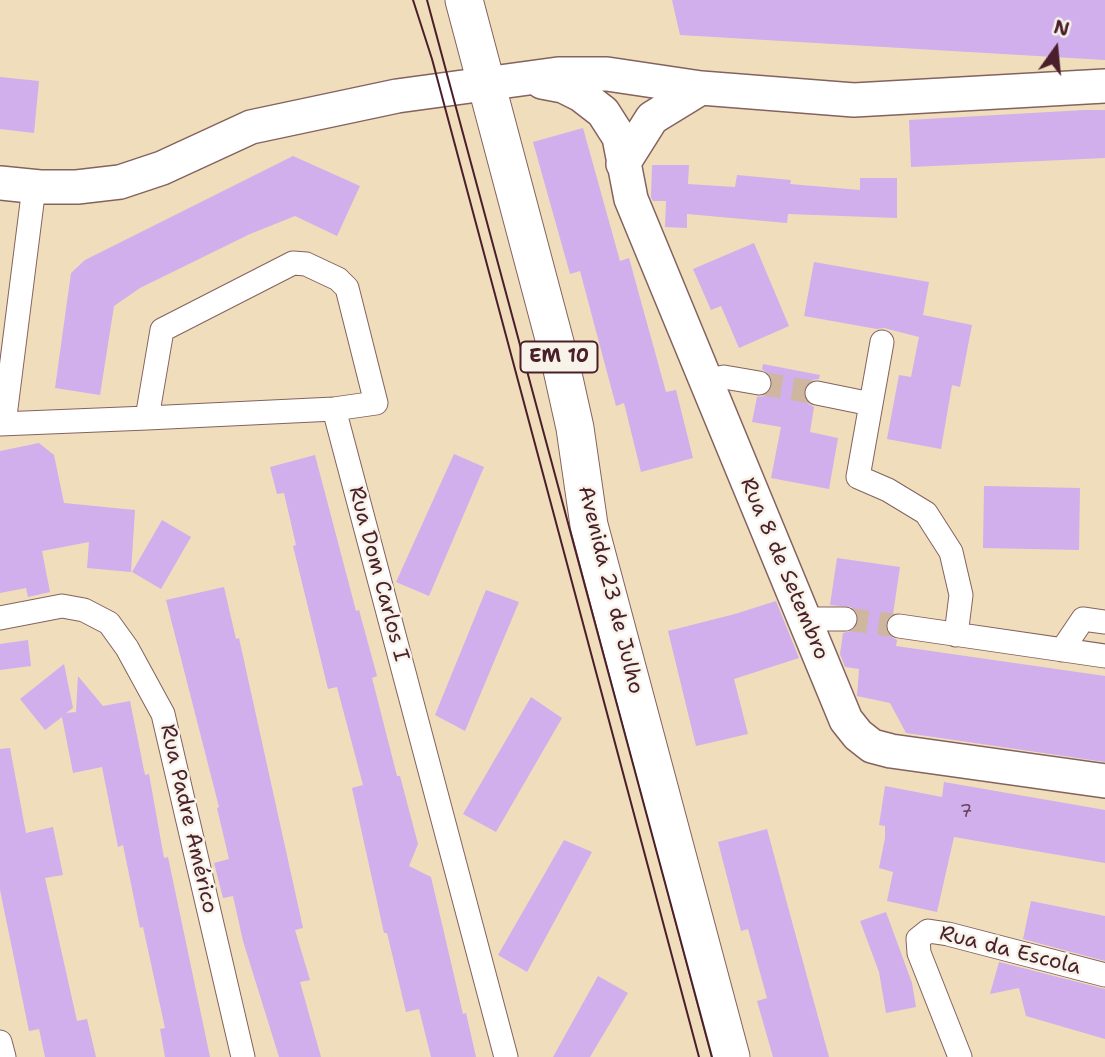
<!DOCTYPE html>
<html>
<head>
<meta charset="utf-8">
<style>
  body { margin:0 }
  #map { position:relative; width:1105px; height:1057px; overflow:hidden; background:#f0ddbc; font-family:"Shantell Sans",sans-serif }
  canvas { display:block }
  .north { position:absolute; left:1021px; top:14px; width:70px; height:70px; -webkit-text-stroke:5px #f7f3e8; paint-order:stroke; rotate:15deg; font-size:19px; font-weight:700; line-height:28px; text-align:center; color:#4a1f2b }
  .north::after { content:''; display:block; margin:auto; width:24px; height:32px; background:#4a1f2b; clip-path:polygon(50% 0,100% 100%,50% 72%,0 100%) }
</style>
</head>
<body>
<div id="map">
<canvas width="1105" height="1057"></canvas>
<div class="north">N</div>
</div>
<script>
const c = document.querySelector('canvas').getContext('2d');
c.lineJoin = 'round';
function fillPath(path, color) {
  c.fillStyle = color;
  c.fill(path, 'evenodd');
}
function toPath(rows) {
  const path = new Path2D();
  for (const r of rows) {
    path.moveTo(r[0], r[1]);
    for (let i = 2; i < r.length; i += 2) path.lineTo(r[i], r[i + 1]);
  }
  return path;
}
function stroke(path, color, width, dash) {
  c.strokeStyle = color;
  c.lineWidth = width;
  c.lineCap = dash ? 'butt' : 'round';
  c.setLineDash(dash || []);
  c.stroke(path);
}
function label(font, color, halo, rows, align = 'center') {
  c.font = font + ' "Shantell Sans",sans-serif';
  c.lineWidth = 5;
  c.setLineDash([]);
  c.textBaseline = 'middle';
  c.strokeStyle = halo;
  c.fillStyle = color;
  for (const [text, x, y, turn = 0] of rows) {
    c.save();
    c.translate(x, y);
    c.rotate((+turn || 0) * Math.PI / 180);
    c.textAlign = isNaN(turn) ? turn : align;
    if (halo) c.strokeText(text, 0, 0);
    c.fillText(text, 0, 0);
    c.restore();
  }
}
const building = toPath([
  [672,0,1105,0,1105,60,680,35],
  [0,77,39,81,34,133,0,129],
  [1084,110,1105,110,1105,158,911,167,909,120],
  [583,128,620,261,629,258,666,392,676,390,693,458,641,472,624,403,616,406,580,271,570,274,533,142],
  [293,156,360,186,337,236,295,216,250,234,140,288,114,306,100,395,55,388,71,273,85,260],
  [652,165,689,165,688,184,735,187,737,175,791,180,790,184,860,190,860,178,897,178,897,218,788,214,787,223,687,214,687,228,665,227,666,201,653,201,651,197],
  [754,243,789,326,739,348,721,306,711,310,693,269],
  [814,262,929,282,923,315,972,325,960,387,952,385,941,449,887,439,899,375,911,377,919,337,884,328,877,329,804,316],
  [763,364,820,375,819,379,812,380,806,384,804,397,807,403,814,407,810,432,838,438,829,489,771,478,781,427,752,422,757,397,764,396,773,386,772,378,762,369],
  [39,443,54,455,64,503,135,510,131,572,87,568,89,542,42,551,50,592,28,597,26,588,0,593,0,451],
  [454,454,484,467,429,596,396,582],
  [315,455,356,611,359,610,377,676,372,678,397,776,400,776,418,844,409,866,431,877,463,1014,466,1013,476,1057,431,1057,419,1009,406,1012,387,933,384,933,352,788,363,785,337,687,328,689,293,546,296,545,284,493,277,494,270,467],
  [984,486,1080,488,1079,550,983,548],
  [162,520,191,537,161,589,132,572],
  [837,558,900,567,893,614,888,618,885,625,890,636,897,640,896,646,1105,676,1105,762,906,733,890,703,857,696,859,669,845,667,840,654,843,633,851,631,857,627,859,620,857,613,851,607,830,605],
  [224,587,236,639,239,638,303,928,295,930,310,980,300,982,321,1057,279,1057,243,941,233,896,223,898,214,863,229,859,217,808,219,807,166,600],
  [486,590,519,602,465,731,435,715],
  [776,601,799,658,734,679,748,734,696,746,668,631,735,614],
  [28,640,31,666,0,670,0,644],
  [64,664,73,708,66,713,76,712,78,676,103,706,130,701,145,775,149,774,164,858,168,857,210,1057,165,1057,160,1029,165,1028,143,927,140,928,123,845,118,847,102,767,73,773,62,717,45,730,20,699],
  [531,697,562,718,496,832,463,814],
  [10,748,26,833,53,827,63,875,45,878,77,1021,87,1019,96,1057,45,1057,39,1029,29,1031,0,890,0,749],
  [944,782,1105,810,1105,863,954,837,937,912,887,901,893,872,879,868,885,838,885,826,879,825,885,786,942,797],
  [767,829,791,918,829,1057,773,1057,757,1001,767,998,748,929,741,931,718,842],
  [564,840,592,852,527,972,498,955],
  [1031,901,1105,916,1105,961,1023,939],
  [886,912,912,983,916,1007,886,1013,879,972,860,921],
  [999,962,1105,989,1105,1039,1026,1016,1019,988,990,994],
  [598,976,628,993,590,1057,553,1057]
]);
const streetTunnel = toPath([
  [759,383,817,393],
  [845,619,899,626]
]);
const street = toPath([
  [882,342,858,477,888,490,926,513,951,552,961,595,956,635],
  [705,381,724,377,759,383],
  [817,393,871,404],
  [334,409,506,1057],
  [0,424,147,418,334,409,376,403,347,288,338,279,306,264,293,263,162,330,147,418],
  [4,424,34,187],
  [0,618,62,606,84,610,109,623,127,648,163,714,243,1057],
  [805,619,845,619],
  [899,626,1105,656],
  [1062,650,1083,619,1105,622],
  [0,1042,4,1057],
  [960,1057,919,953,918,939,928,931,948,934,1105,975]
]);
const secondary = toPath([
  [542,82,563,86,581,95,603,112,619,137,631,199,846,720,858,735,872,746,891,751,1105,781],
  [623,164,652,118,701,88],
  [0,183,40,187,77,187,120,182,162,168,251,127,397,96,558,74,607,74,701,88,854,100,1105,86]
]);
const primary = toPath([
  [464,0,561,365,575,428,589,525,731,1057]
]);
const tram = toPath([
  [413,0,432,59,699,1057],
  [427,0,712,1057]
]);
const numberNames = [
  ["7",966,812]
];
const shields = [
  [559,357,77]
];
const shieldNames = [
  ["EM 10",559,357]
];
const streetNames = [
  ["Rua 8 de Setembro",784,569,67],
  ["Rua Dom Carlos I",378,574,75],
  ["Avenida 23 de Julho",610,590,76],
  ["Rua Padre Américo",188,819,77],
  ["Rua da Escola",1010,951,14]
];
fillPath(building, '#d0afec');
stroke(streetTunnel, '#cfb79f', 23, [23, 11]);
stroke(street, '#84625e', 25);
stroke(secondary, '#84625e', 36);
stroke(primary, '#84625e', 39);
stroke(street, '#fff', 23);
stroke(secondary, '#fff', 33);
stroke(primary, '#fff', 37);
stroke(tram, '#4a1f2b', 2);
label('18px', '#6c435b', null, numberNames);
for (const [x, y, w] of shields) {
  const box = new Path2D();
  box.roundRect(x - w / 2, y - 15.5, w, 31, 5);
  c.fillStyle = '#f7f3e8';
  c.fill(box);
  stroke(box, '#4a1f2b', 2);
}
label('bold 19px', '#4a1f2b', null, shieldNames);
label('21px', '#4a1f2b', '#f7f3e8', streetNames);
</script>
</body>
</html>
